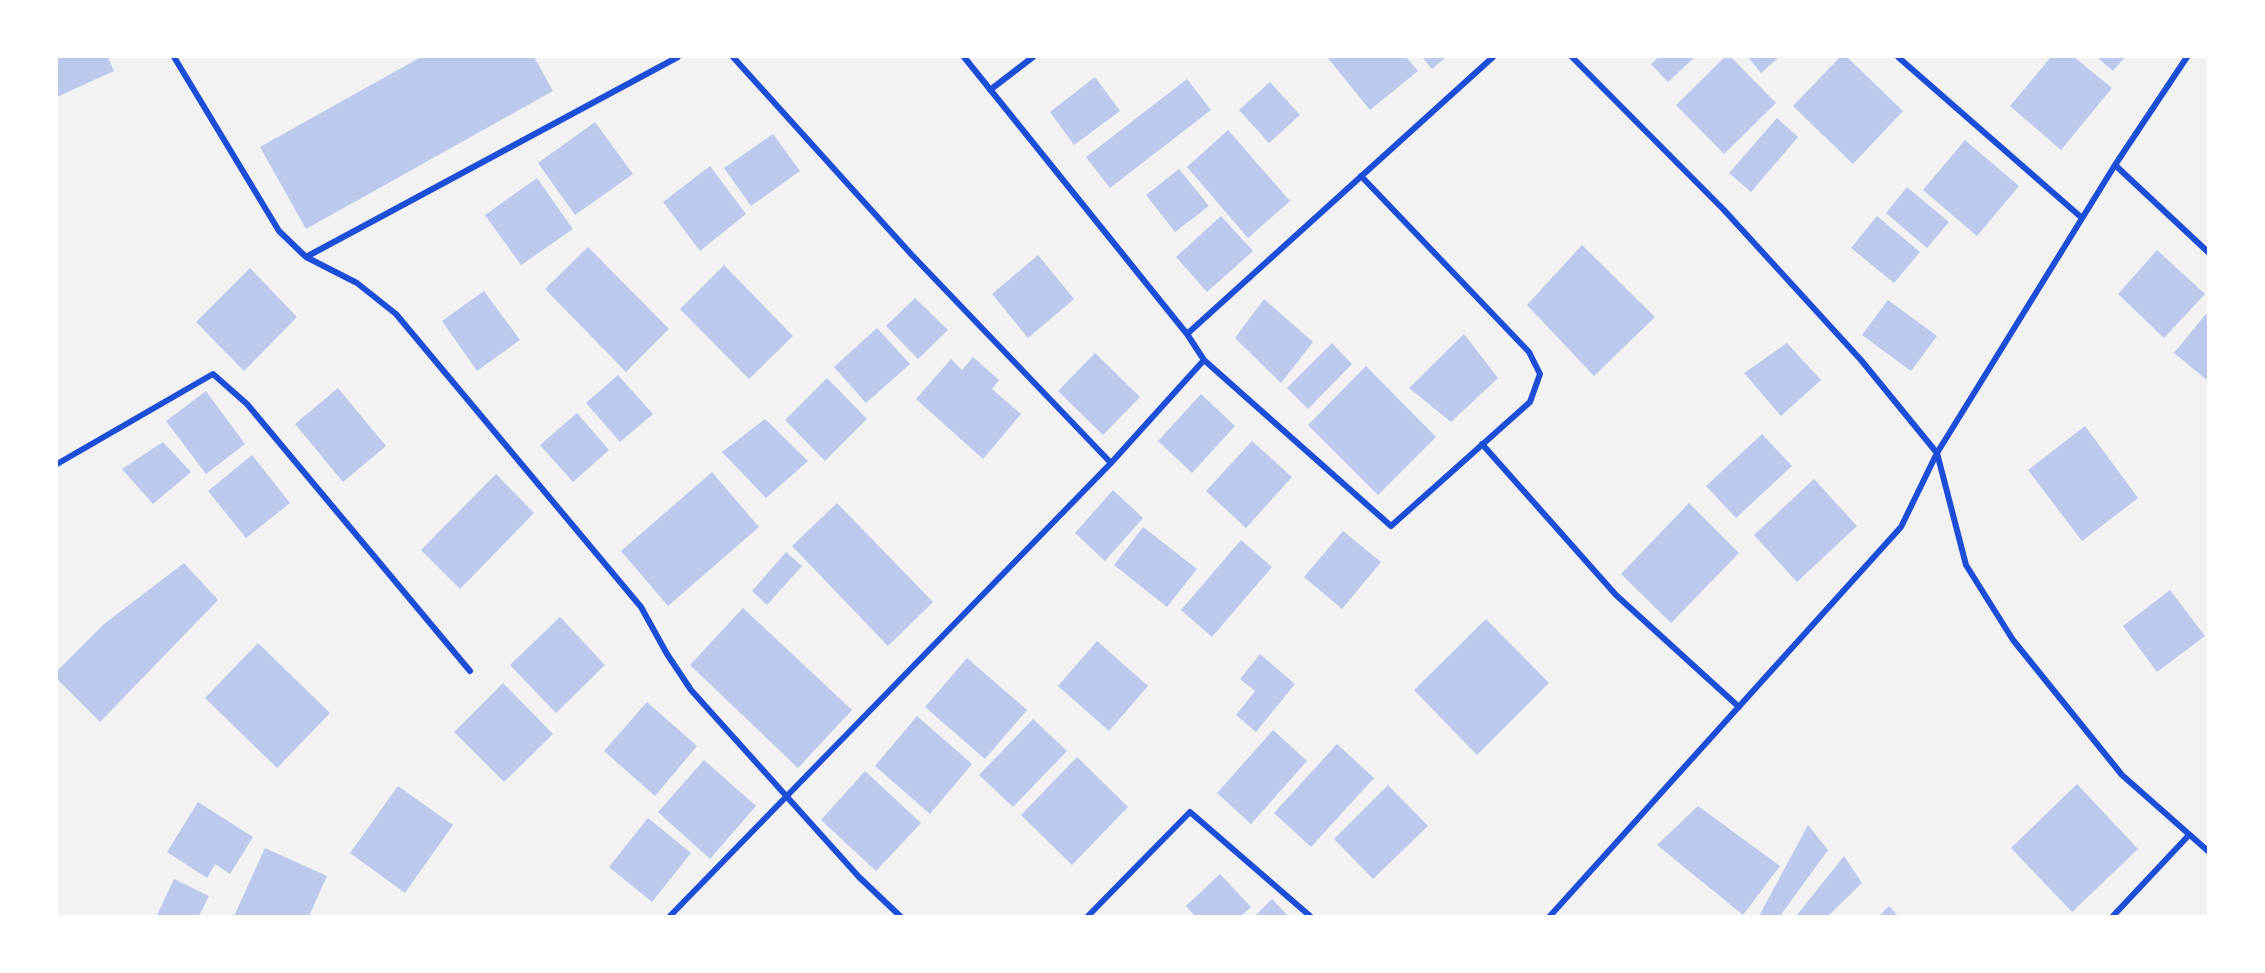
<!DOCTYPE html>
<html>
<head>
<meta charset="utf-8">
<style>
  body { margin:0 }
  #map { position:relative; width:2265px; height:973px; overflow:hidden; background:#f2f2f2; font-family:Inter,sans-serif }
  canvas { display:block }
  .frame { position:absolute; inset:0; border:58px solid #fff; pointer-events:none }
</style>
</head>
<body>
<div id="map">
<canvas width="2265" height="973"></canvas>
<div class="frame"></div>
</div>
<script>
const c = document.querySelector('canvas').getContext('2d');
c.lineJoin = 'round';
function fillPath(path, color) {
  c.fillStyle = color;
  c.fill(path, 'evenodd');
}
function toPath(rows) {
  const path = new Path2D();
  for (const r of rows) {
    path.moveTo(r[0], r[1]);
    for (let i = 2; i < r.length; i += 2) path.lineTo(r[i], r[i + 1]);
  }
  return path;
}
function stroke(path, color, width, dash) {
  c.strokeStyle = color;
  c.lineWidth = width;
  c.lineCap = dash ? 'butt' : 'round';
  c.setLineDash(dash || []);
  c.stroke(path);
}
const building = toPath([
  [57,57,108,57,114,71,57,97],
  [421,57,534,57,553,91,306,229,260,147],
  [1327,57,1406,57,1418,71,1370,110],
  [1422,57,1446,57,1432,69],
  [1659,57,1695,57,1668,82,1651,64],
  [1725,57,1731,57,1776,103,1724,154,1676,105],
  [1748,57,1779,57,1761,73],
  [1840,57,1847,57,1903,111,1853,164,1793,106],
  [2051,57,2074,57,2112,88,2061,150,2010,106],
  [2097,57,2125,57,2113,71],
  [1095,77,1120,111,1074,145,1050,112],
  [1187,79,1211,110,1110,188,1086,157],
  [1270,82,1300,115,1269,143,1239,110],
  [1777,118,1798,137,1751,192,1729,173],
  [595,122,633,174,575,215,538,163],
  [1228,130,1290,201,1248,238,1187,167],
  [773,134,800,171,751,206,724,168],
  [1965,140,2019,186,1977,236,1923,190],
  [710,166,746,214,700,251,663,202],
  [1179,169,1209,206,1175,232,1146,195],
  [537,178,573,229,521,265,485,215],
  [1907,187,1949,222,1927,248,1886,213],
  [1221,216,1253,251,1207,292,1176,257],
  [1877,216,1920,252,1894,283,1851,248],
  [1582,245,1655,317,1594,376,1527,305],
  [588,247,669,329,626,372,545,289],
  [2157,250,2205,294,2164,338,2118,294],
  [1038,255,1074,299,1028,338,992,294],
  [724,265,793,336,749,379,680,309],
  [250,268,297,317,244,371,196,322],
  [484,291,520,340,477,371,442,321],
  [915,298,948,330,918,359,886,326],
  [1264,299,1313,342,1281,383,1235,338],
  [1888,300,1937,336,1911,371,1862,335],
  [2206,314,2208,315,2208,381,2174,353],
  [877,328,910,364,866,403,834,367],
  [1464,334,1498,378,1451,422,1409,388],
  [1332,343,1352,364,1308,409,1287,388],
  [1787,343,1821,380,1781,416,1744,373],
  [1095,353,1140,397,1103,435,1058,391],
  [973,357,999,380,992,389,1021,414,983,459,916,399,951,359,962,370],
  [1366,366,1436,437,1378,495,1308,425],
  [618,375,653,414,620,442,586,403],
  [827,378,867,419,825,461,785,420],
  [338,388,386,446,343,482,295,424],
  [206,391,245,444,206,474,166,421],
  [1201,394,1235,426,1192,473,1158,441],
  [577,413,609,450,573,482,540,445],
  [765,419,808,461,766,498,722,452],
  [2085,426,2138,498,2082,541,2028,470],
  [1762,434,1792,466,1736,518,1706,486],
  [1252,441,1292,477,1246,528,1206,491],
  [163,442,191,472,153,504,122,469],
  [252,455,290,503,246,538,208,491],
  [712,472,759,527,668,606,621,551],
  [496,474,534,513,460,589,421,550],
  [1814,479,1857,526,1797,582,1754,535],
  [1113,490,1143,518,1105,561,1075,533],
  [837,503,933,602,888,646,792,546],
  [1689,503,1739,553,1671,623,1621,574],
  [1143,527,1197,569,1167,607,1114,565],
  [1343,531,1381,562,1342,609,1304,577],
  [1241,540,1272,567,1212,637,1181,610],
  [786,552,802,566,767,605,752,591],
  [184,563,218,600,100,722,57,679,57,671,104,624],
  [2170,590,2205,636,2157,672,2123,626],
  [743,608,852,710,798,768,690,665],
  [560,617,605,665,556,713,510,665],
  [1486,619,1549,683,1477,755,1414,690],
  [1097,641,1148,686,1109,731,1058,686],
  [258,643,330,713,277,768,205,698],
  [1260,654,1295,684,1256,732,1236,715,1255,691,1240,679],
  [967,658,1027,710,985,759,925,707],
  [503,683,553,734,504,782,454,732],
  [647,702,697,746,655,796,604,751],
  [917,716,972,764,930,814,875,766],
  [1033,719,1067,751,1013,807,979,775],
  [1273,730,1307,761,1251,824,1217,793],
  [1337,744,1374,778,1311,847,1274,813],
  [1077,757,1128,807,1072,865,1021,815],
  [704,760,756,806,710,859,658,812],
  [865,771,921,823,876,871,821,820],
  [2077,784,2138,849,2072,912,2011,848],
  [1388,785,1428,826,1373,879,1334,839],
  [398,786,453,825,405,893,350,853],
  [198,802,253,837,230,874,215,864,207,878,167,852],
  [1698,806,1780,866,1743,915,1657,845],
  [648,818,691,853,652,902,609,867],
  [1808,825,1828,850,1780,916,1763,916,1760,914],
  [265,848,327,876,309,916,234,916],
  [1844,856,1862,883,1828,916,1796,916],
  [1220,874,1251,907,1241,916,1195,916,1186,906],
  [174,879,209,896,199,916,157,915],
  [1272,899,1288,916,1255,916],
  [1889,906,1898,916,1879,916]
]);
const minor = toPath([
  [174,57,279,231,306,257,357,283,396,314,641,607,667,654,691,690,859,877,900,916],
  [733,57,911,254,1111,463],
  [964,57,1187,334,1204,360,1391,526,1530,402,1540,374,1529,352,1361,176],
  [1572,57,1724,210,1861,360,1937,453,1966,565,2013,640,2122,775,2208,851],
  [1898,57,2082,218],
  [990,90,1033,57],
  [2115,165,2208,252],
  [306,257,678,57],
  [1187,334,1493,57],
  [1482,444,1616,595,1739,707],
  [57,464,213,374,247,404,470,671],
  [670,916,1111,463,1204,360],
  [1088,916,1190,812,1310,916],
  [1550,916,1901,527,1937,453,2115,165,2187,57],
  [2113,916,2189,835]
]);
fillPath(building, '#bdc9ec');
stroke(minor, '#1d4ed8', 6);
</script>
</body>
</html>
